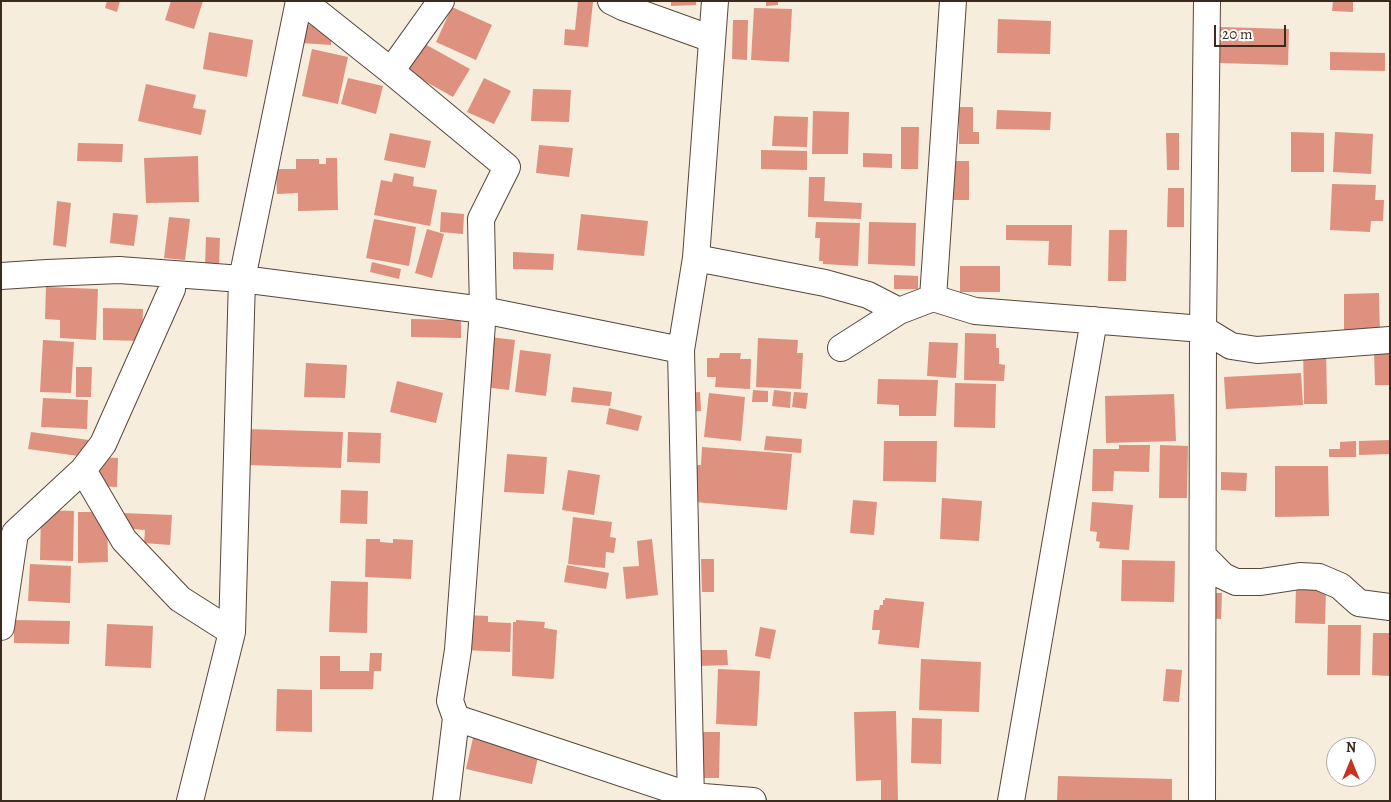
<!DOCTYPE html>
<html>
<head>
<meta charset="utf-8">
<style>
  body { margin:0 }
  #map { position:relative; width:1391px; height:802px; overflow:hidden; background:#f7eddd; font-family:Alegreya,serif }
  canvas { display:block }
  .frame { position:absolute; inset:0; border:2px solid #3b2a1e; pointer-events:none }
  .north { position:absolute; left:1326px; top:737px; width:50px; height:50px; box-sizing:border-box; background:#fff; border:1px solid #b1aaa5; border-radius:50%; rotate:0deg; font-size:14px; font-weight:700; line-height:20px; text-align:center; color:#3b2a1e }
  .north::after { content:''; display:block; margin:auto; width:18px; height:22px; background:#c8321e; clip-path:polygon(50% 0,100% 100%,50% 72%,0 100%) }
  .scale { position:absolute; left:1214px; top:25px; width:72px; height:22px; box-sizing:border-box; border:2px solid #3b2a1e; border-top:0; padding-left:6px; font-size:15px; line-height:18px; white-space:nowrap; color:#3b2a1e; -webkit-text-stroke:4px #fff; paint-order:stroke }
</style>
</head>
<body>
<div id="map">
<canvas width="1391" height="802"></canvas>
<div class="frame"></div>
<div class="north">N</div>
<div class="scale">20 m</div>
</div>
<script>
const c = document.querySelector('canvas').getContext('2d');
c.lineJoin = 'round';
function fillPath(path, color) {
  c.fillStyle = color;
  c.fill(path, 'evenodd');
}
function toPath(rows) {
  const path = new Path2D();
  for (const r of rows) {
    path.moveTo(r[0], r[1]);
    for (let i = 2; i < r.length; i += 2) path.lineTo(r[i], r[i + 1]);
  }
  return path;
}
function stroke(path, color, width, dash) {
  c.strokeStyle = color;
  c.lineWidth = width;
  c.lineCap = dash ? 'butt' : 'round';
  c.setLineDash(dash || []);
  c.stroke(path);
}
const building = toPath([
  [107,1,120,1,117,12,105,8],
  [171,1,203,1,194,29,165,20],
  [578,1,593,2,588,47,564,45,565,29,575,30],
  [671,1,696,1,696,5,671,6],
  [766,1,778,1,778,5,766,6],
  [1333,1,1353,1,1353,12,1332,11],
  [452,7,492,25,476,60,436,42],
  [754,8,792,9,789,62,751,60],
  [998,19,1051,21,1050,54,997,53],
  [733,20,748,20,747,60,732,59],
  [303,24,332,26,331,45,302,43],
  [1220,27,1289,29,1288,65,1219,63],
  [209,32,253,40,247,77,203,69],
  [423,43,470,69,453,97,407,71],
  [312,49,348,57,338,104,302,96],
  [1330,52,1385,53,1385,71,1330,70],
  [348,78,383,86,376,114,341,104],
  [484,78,511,91,494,124,467,112],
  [146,84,196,95,193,108,206,110,201,135,138,121],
  [533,89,571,90,569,122,531,121],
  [959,107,973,107,973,132,979,132,979,144,959,144],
  [997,110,1051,112,1050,130,996,129],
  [813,111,849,112,848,154,812,154],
  [774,116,808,117,807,147,772,146],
  [901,127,919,127,918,169,901,169],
  [1291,132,1324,133,1324,172,1291,172],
  [1335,132,1373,134,1371,174,1333,172],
  [390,133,431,141,425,168,384,160],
  [1166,133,1179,133,1179,170,1167,170],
  [78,143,123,144,122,162,77,161],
  [539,145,573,148,569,177,536,173],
  [761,150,807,151,807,170,761,169],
  [863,153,892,154,892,168,863,167],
  [198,156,199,202,146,203,144,158],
  [326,158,337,158,338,210,298,211,298,193,277,194,276,169,296,169,296,159,319,159,319,164,326,164],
  [952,161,969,161,969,200,952,200],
  [394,173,414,177,413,186,437,190,430,226,374,215,381,180,392,182],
  [809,177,825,177,824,201,862,203,861,219,808,217],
  [1332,184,1376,185,1375,200,1384,200,1383,221,1371,221,1370,232,1330,230],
  [1168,188,1184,188,1184,227,1167,227],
  [57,201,71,203,66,247,53,245],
  [441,212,464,214,463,234,440,232],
  [113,213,138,215,134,246,110,243],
  [581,214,648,221,644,256,577,250],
  [169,217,190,219,185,260,164,258],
  [374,219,416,227,409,266,366,258],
  [816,222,860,223,858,266,823,264,823,261,819,261,820,238,815,238],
  [869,222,916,223,915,266,868,264],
  [1006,225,1072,225,1071,266,1048,265,1049,241,1006,240],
  [427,229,444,234,432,278,415,273],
  [1109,230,1127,230,1126,281,1108,281],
  [206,237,220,238,219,268,205,267],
  [513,252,554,254,553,270,513,269],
  [372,262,401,269,399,279,370,272],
  [960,266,1000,266,1000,292,960,292],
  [894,275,918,276,918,289,894,289],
  [46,287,98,289,96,340,60,338,60,320,45,319],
  [1379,293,1380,338,1344,338,1344,294],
  [103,308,143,309,142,341,103,340],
  [411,319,461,320,461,338,411,337],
  [965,333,996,334,996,348,999,348,999,364,1005,365,1004,381,964,380],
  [490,337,515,340,509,390,484,387],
  [758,338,798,340,797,353,803,353,801,389,756,387],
  [43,340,74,342,71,393,40,392],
  [929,342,958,343,956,378,927,376],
  [1303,346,1326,346,1327,404,1304,404],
  [1390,349,1390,385,1375,385,1374,350],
  [520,350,551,354,546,396,515,392],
  [720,353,741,353,740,359,751,359,750,389,715,387,716,377,707,377,707,358,719,358],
  [306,363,347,365,345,398,304,397],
  [76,367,92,367,91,397,76,397],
  [1301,373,1303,405,1226,409,1224,377],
  [878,379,938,380,936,416,899,416,899,405,877,404],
  [397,381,443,393,436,423,390,412],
  [955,383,996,384,995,428,954,427],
  [573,387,612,392,610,406,571,402],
  [753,390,768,391,768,402,752,402],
  [774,390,791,392,790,408,772,406],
  [700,392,701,411,688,412,686,393],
  [794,392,808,393,806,409,792,407],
  [709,393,745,397,741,441,704,437],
  [1174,394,1176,441,1106,443,1105,396],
  [43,398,88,400,87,429,41,427],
  [609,408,642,416,638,431,606,424],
  [246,429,343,432,341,468,245,465],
  [31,432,89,440,86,457,28,449],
  [348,432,381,433,380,463,347,462],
  [766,436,802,439,801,453,764,450],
  [1390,440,1390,454,1359,455,1359,441],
  [884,441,937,441,936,482,883,481],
  [1356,441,1356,457,1329,457,1329,449,1340,449,1340,442],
  [1119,445,1150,445,1149,472,1114,471,1113,491,1092,491,1093,449,1119,449],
  [1160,445,1188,446,1187,498,1159,498],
  [702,447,792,454,787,510,695,502,689,465,701,465],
  [507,454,547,457,544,494,504,492],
  [96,457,118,458,117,487,95,486],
  [1275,466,1328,466,1329,516,1275,517],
  [568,470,600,475,594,515,562,510],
  [1221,472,1247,473,1246,491,1221,490],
  [341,490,368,491,367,524,340,523],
  [942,498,982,501,979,541,940,539],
  [853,500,877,502,874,535,850,533],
  [1092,502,1133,505,1129,550,1099,548,1100,542,1096,541,1097,532,1090,531],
  [41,510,74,511,73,561,40,560],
  [78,512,107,512,108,562,78,563],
  [122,513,172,515,170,545,144,543,145,530,121,528],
  [573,517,612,522,610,537,616,538,614,553,606,552,605,568,568,564],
  [366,539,380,539,380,542,393,543,393,539,413,540,411,579,365,577],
  [652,539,658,595,626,599,623,567,639,566,637,541],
  [701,559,714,559,714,592,702,592],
  [1122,560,1175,561,1174,602,1121,601],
  [30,564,71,566,70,603,28,601],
  [567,565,609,573,606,589,564,582],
  [331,581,368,582,367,633,329,632],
  [1296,586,1326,587,1325,624,1295,623],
  [1205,593,1222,593,1221,619,1204,618],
  [885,598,924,602,919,648,878,644,880,630,872,630,874,610,879,610,880,605,883,605,883,600,885,600],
  [464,615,488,616,488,622,511,623,510,652,463,650],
  [14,620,70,621,69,644,14,643],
  [516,620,545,622,544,628,557,630,554,677,553,679,512,676,513,622,516,622],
  [107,624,153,626,151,668,105,666],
  [1328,625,1361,625,1360,675,1327,675],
  [760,627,776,630,770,659,755,656],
  [1373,633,1390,633,1390,676,1372,675],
  [698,650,727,650,728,665,698,666],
  [370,653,382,653,381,671,369,671],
  [320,656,340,656,340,671,374,671,373,689,320,689],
  [921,659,981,662,979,712,919,710],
  [718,669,760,671,757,726,716,724],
  [1166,669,1182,670,1179,702,1163,701],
  [277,689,312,690,312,732,276,731],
  [896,711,898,801,881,801,881,780,856,781,854,712],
  [912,718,942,719,941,764,911,763],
  [475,729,541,744,532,784,466,769],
  [699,732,720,732,719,778,698,778],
  [1058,776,1172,779,1172,801,1057,801]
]);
const minor = toPath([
  [303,1,391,71,507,167,481,219,483,310,458,650,450,701,456,718,446,801],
  [611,1,623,7,712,39],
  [391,71,441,1],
  [696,258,825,283,868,295,899,311,933,298,975,311,1203,329,1231,346,1257,350,1390,340],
  [1,276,47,273,119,270,242,279,483,310,681,350],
  [172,289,103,444,83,470,124,540,180,599,232,632],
  [933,298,953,1],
  [841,348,899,311],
  [1203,556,1223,576,1236,582,1261,582,1300,576,1319,577,1340,586,1359,603,1390,607],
  [1,627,15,533,83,470],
  [456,718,691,796,753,801],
  [190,801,232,632,242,279,299,1],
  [691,801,681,350,696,258,715,1],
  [1011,801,1094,320],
  [1202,801,1203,329,1207,1]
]);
fillPath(building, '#dd917e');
stroke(minor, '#57473b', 28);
stroke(minor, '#fff', 26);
</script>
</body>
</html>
